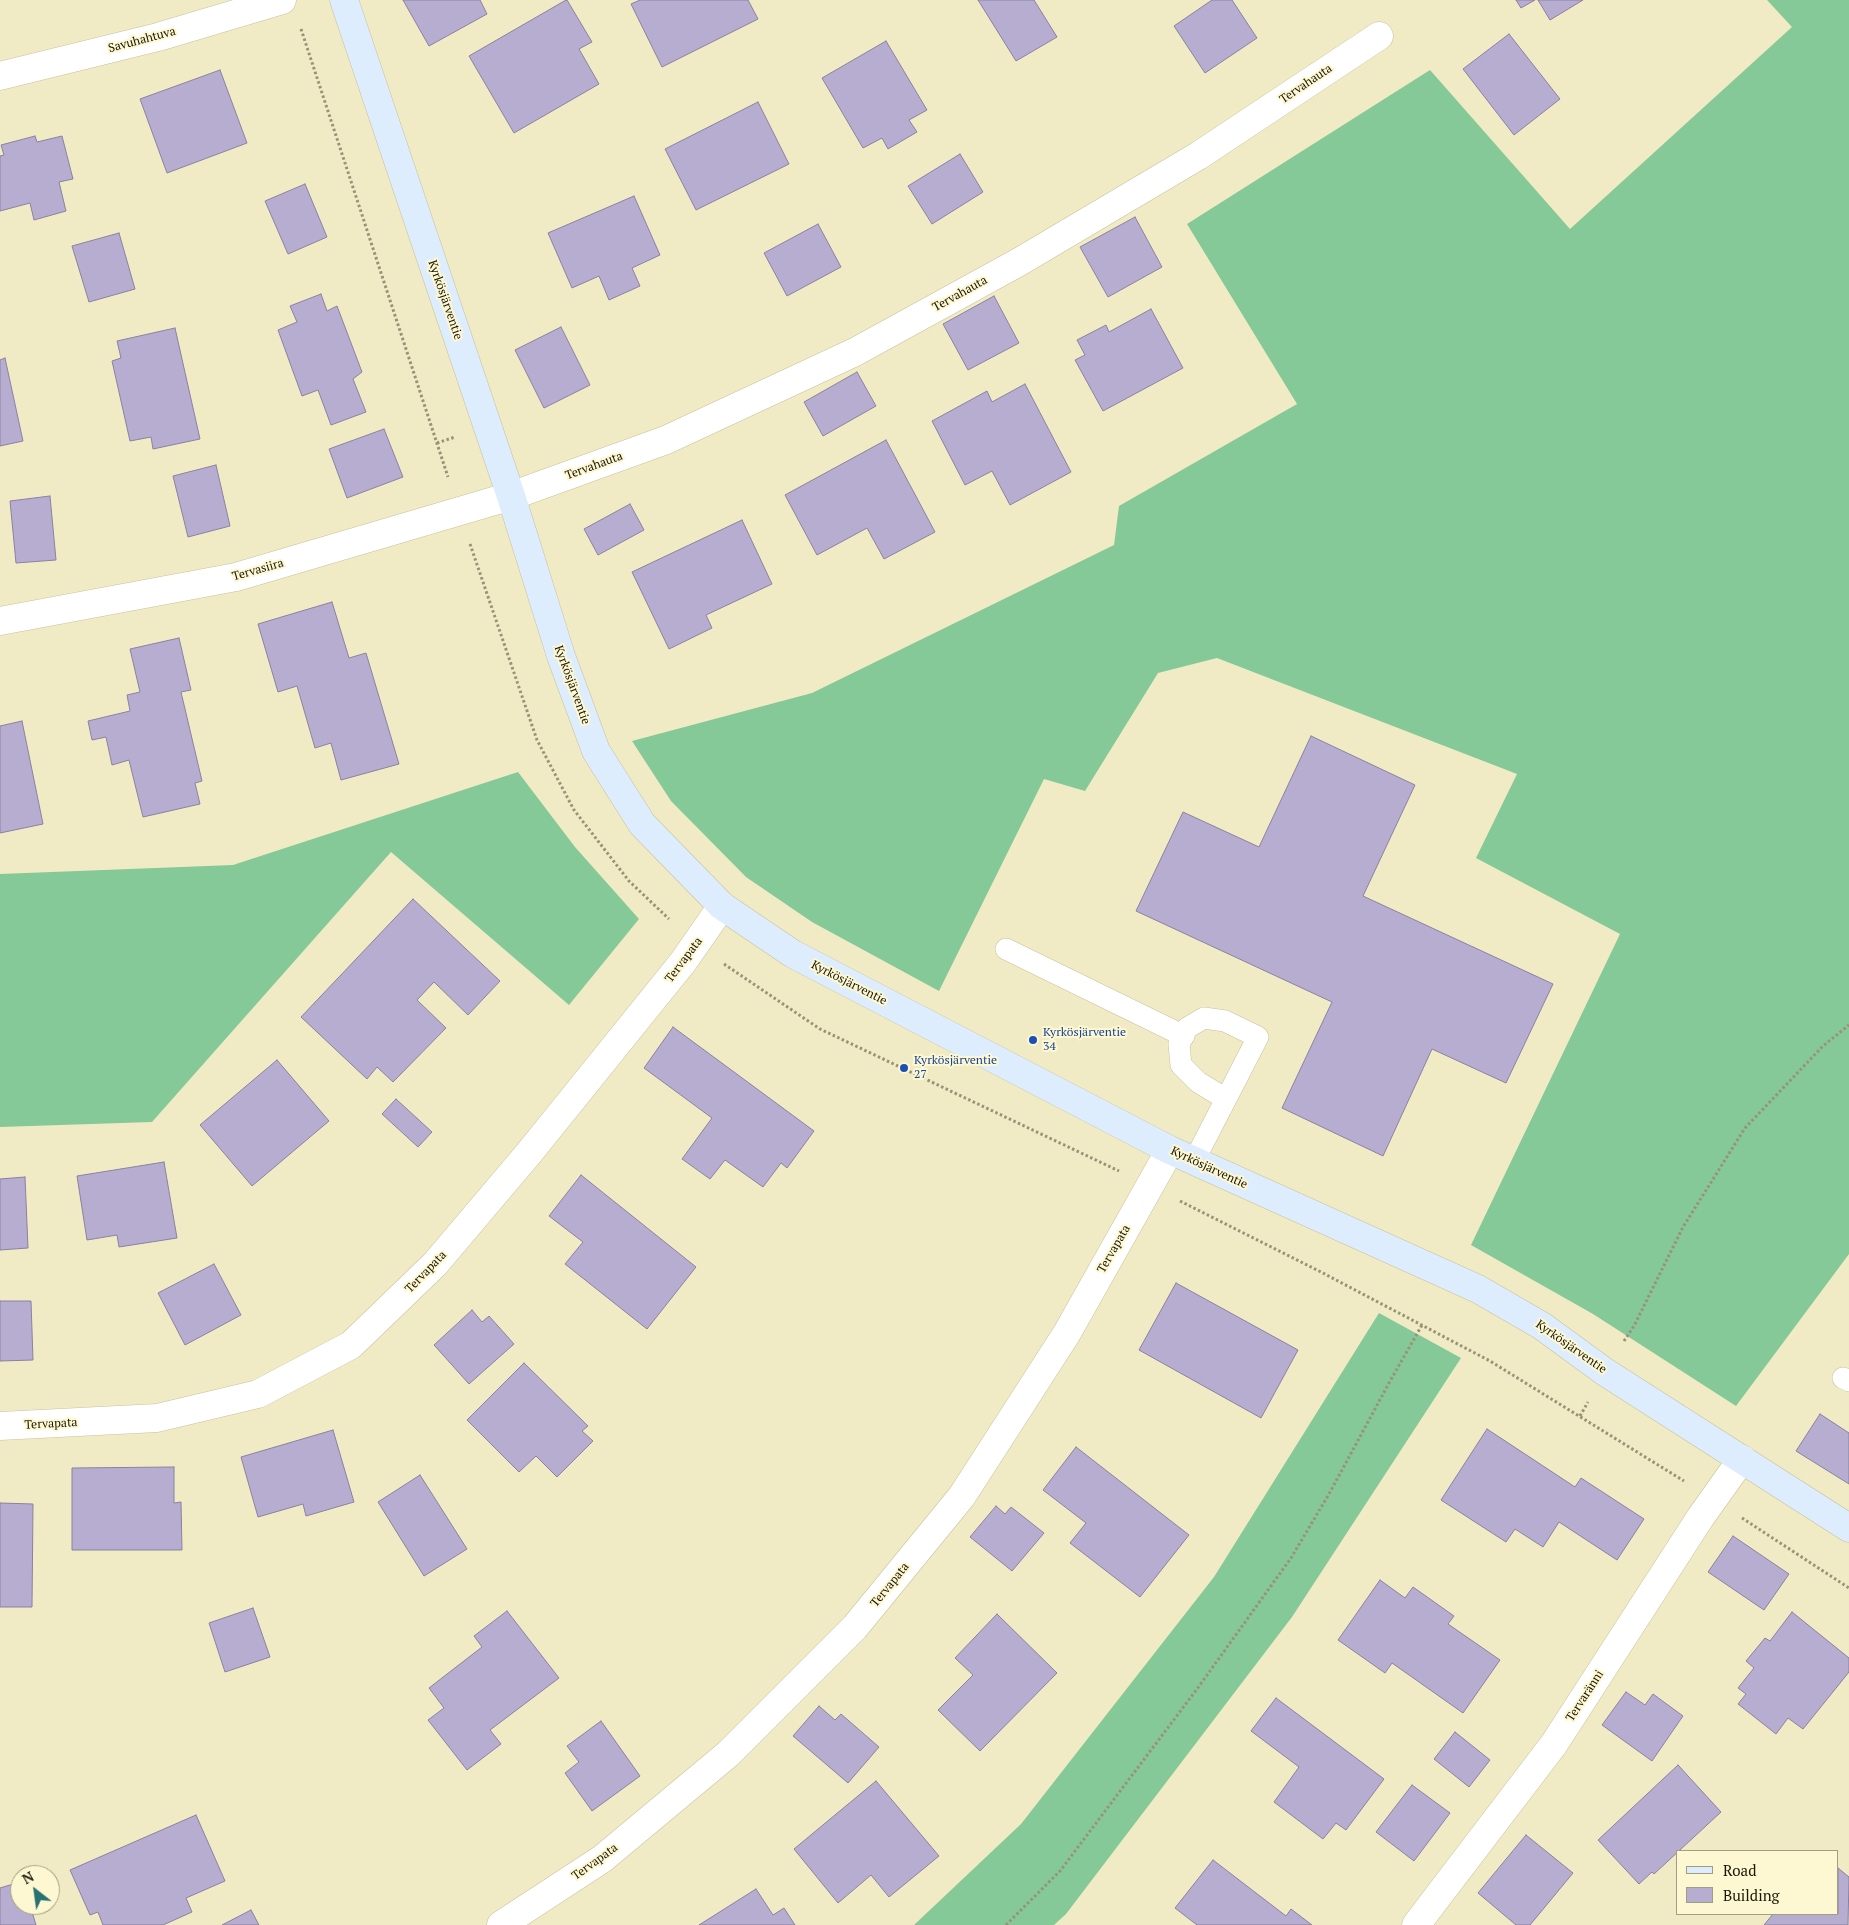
<!DOCTYPE html>
<html>
<head>
<meta charset="utf-8">
<style>
  body { margin:0 }
  #map { position:relative; width:1849px; height:1925px; overflow:hidden; background:#f1ebc5; font-family:"PT Serif",serif }
  canvas { display:block }
  .legend { position:absolute; left:1676px; top:1850px; width:162px; height:65px; box-sizing:border-box; background:#fef8d2; border:1px solid #a29e81; margin:0; padding:6px 9px; list-style:none; font-size:15px; color:#181608 }
  .legend li { display:flex; align-items:center; gap:10px; height:25px }
  .legend b { width:25px; border:1px solid #a29e81 }
  .north { position:absolute; left:10px; top:1865px; width:50px; height:50px; box-sizing:border-box; background:#fef8d2; border:1px solid #a29e81; border-radius:50%; rotate:330deg; font-size:14px; font-weight:700; line-height:20px; text-align:center; color:#181608 }
  .north::after { content:''; display:block; margin:auto; width:18px; height:22px; background:#287272; clip-path:polygon(50% 0,100% 100%,50% 72%,0 100%) }
</style>
</head>
<body>
<div id="map">
<canvas width="1849" height="1925"></canvas>
<ul class="legend">
<li><b style="height:6px;background:#ddedfe"></b>Road</li>
<li><b style="height:14px;background:#b6add0"></b>Building</li>
</ul>
<div class="north">N</div>
</div>
<script>
const c = document.querySelector('canvas').getContext('2d');
c.lineJoin = 'round';
function fillPath(path, color) {
  c.fillStyle = color;
  c.fill(path, 'evenodd');
}
function toPath(rows) {
  const path = new Path2D();
  for (const r of rows) {
    path.moveTo(r[0], r[1]);
    for (let i = 2; i < r.length; i += 2) path.lineTo(r[i], r[i + 1]);
  }
  return path;
}
function stroke(path, color, width, dash) {
  c.strokeStyle = color;
  c.lineWidth = width;
  c.lineCap = dash ? 'butt' : 'round';
  c.setLineDash(dash || []);
  c.stroke(path);
}
function label(font, color, halo, rows, align = 'center') {
  c.font = font + ' "PT Serif",serif';
  c.lineWidth = 4;
  c.setLineDash([]);
  c.textBaseline = 'middle';
  c.strokeStyle = halo;
  c.fillStyle = color;
  for (const [text, x, y, turn = 0] of rows) {
    c.save();
    c.translate(x, y);
    c.rotate((+turn || 0) * Math.PI / 180);
    c.textAlign = isNaN(turn) ? turn : align;
    if (halo) c.strokeText(text, 0, 0);
    c.fillText(text, 0, 0);
    c.restore();
  }
}
const forest = toPath([
  [1767,0,1849,0,1849,1254,1736,1406,1593,1314,1471,1245,1620,934,1476,858,1517,774,1217,658,1158,673,1085,791,1044,779,939,991,812,922,746,877,671,801,632,741,812,693,1114,545,1119,506,1297,404,1187,224,1430,70,1570,229,1792,27],
  [518,772,575,847,639,919,569,1005,391,852,152,1122,0,1127,0,874,233,865],
  [1379,1313,1461,1358,1292,1617,1066,1914,1054,1925,914,1925,1021,1824,1214,1577]
]);
const building = toPath([
  [403,0,480,0,487,14,429,46,403,0],
  [566,0,567,0,592,42,579,49,599,84,514,133,469,56,566,0],
  [640,0,748,0,758,19,662,67,631,4,640,0],
  [978,0,1034,0,1057,37,1016,61,978,0],
  [1212,0,1232,0,1257,38,1205,73,1174,26,1212,0],
  [1516,0,1535,0,1521,8,1516,0],
  [1538,0,1583,0,1550,20,1538,0],
  [1509,34,1560,99,1514,135,1463,69,1509,34],
  [886,41,927,110,909,120,917,132,888,149,882,138,863,148,822,78,886,41],
  [220,70,247,143,167,173,140,99,220,70],
  [758,102,789,164,696,210,665,149,758,102],
  [35,136,37,142,62,136,73,179,59,182,66,211,34,220,30,203,0,211,0,156,4,155,1,145,35,136],
  [960,154,983,192,932,224,908,186,960,154],
  [305,184,327,237,288,254,265,201,305,184],
  [634,196,660,255,632,268,640,286,609,300,599,276,572,288,548,233,634,196],
  [1135,217,1162,267,1108,297,1080,247,1135,217],
  [818,224,841,267,787,296,764,253,818,224],
  [119,233,135,289,89,302,72,246,119,233],
  [321,294,327,311,337,306,362,372,353,379,366,412,331,425,318,390,302,396,278,330,297,322,290,306,321,294],
  [994,296,1019,343,968,370,943,324,994,296],
  [1151,309,1183,368,1103,411,1075,360,1085,355,1077,340,1106,325,1109,332,1151,309],
  [561,327,590,385,544,408,515,350,561,327],
  [175,328,200,439,153,449,151,437,130,441,112,361,121,358,117,341,175,328],
  [5,358,23,441,0,446,0,360,5,358],
  [857,372,876,406,823,436,804,402,857,372],
  [1025,384,1071,472,1010,505,992,471,965,485,932,421,987,391,992,402,1025,384],
  [384,429,403,477,347,498,329,449,384,429],
  [886,440,935,532,884,559,867,528,817,555,785,495,886,440],
  [216,465,230,526,188,537,173,476,216,465],
  [50,496,56,560,16,563,10,501,50,496],
  [630,504,644,530,598,555,584,529,630,504],
  [742,520,772,584,706,615,712,628,669,649,632,572,742,520],
  [332,602,349,658,366,653,399,764,341,780,331,743,315,748,297,686,278,692,258,624,332,602],
  [179,638,191,690,181,692,202,781,195,783,200,804,143,817,129,760,112,765,106,737,92,740,88,721,130,711,127,695,140,692,130,649,179,638],
  [22,721,43,824,0,833,0,726,22,721],
  [1311,736,1415,785,1363,896,1553,984,1506,1083,1432,1049,1383,1156,1282,1108,1332,1002,1136,911,1183,812,1259,847,1311,736],
  [413,899,500,981,468,1015,434,982,417,1000,446,1028,393,1082,377,1067,367,1079,301,1017,413,899],
  [673,1027,814,1131,787,1168,781,1163,763,1187,725,1160,710,1179,682,1159,712,1118,644,1068,673,1027],
  [277,1060,329,1121,252,1186,200,1125,277,1060],
  [396,1099,432,1132,418,1147,382,1114,396,1099],
  [164,1162,177,1238,119,1247,117,1235,87,1240,77,1176,164,1162],
  [581,1175,696,1267,647,1329,565,1264,583,1242,549,1216,581,1175],
  [25,1177,28,1248,0,1250,0,1179,25,1177],
  [214,1264,241,1315,185,1345,158,1293,214,1264],
  [1176,1283,1298,1350,1261,1418,1139,1350,1176,1283],
  [0,1301,31,1301,33,1360,0,1361,0,1301],
  [472,1310,482,1322,489,1316,514,1344,469,1384,434,1345,472,1310],
  [524,1363,588,1426,582,1431,593,1441,557,1477,536,1456,519,1472,467,1420,524,1363],
  [1820,1414,1849,1433,1849,1484,1796,1451,1820,1414],
  [1487,1429,1575,1487,1581,1478,1644,1519,1617,1560,1559,1522,1543,1547,1515,1529,1506,1542,1441,1500,1487,1429],
  [333,1430,354,1502,306,1516,303,1504,258,1517,241,1457,333,1430],
  [1076,1447,1189,1535,1140,1597,1070,1543,1086,1523,1043,1490,1076,1447],
  [174,1467,174,1503,181,1502,182,1550,72,1550,72,1468,174,1467],
  [420,1475,467,1549,424,1576,378,1502,420,1475],
  [0,1503,33,1504,32,1607,0,1607,0,1503],
  [996,1506,1005,1514,1011,1507,1044,1533,1012,1571,970,1537,996,1506],
  [1733,1536,1789,1574,1764,1610,1708,1572,1733,1536],
  [1380,1580,1405,1598,1413,1587,1454,1616,1448,1624,1500,1660,1463,1713,1392,1663,1385,1673,1338,1640,1380,1580],
  [253,1608,270,1657,225,1672,209,1623,253,1608],
  [507,1611,559,1678,490,1730,501,1744,467,1770,428,1720,444,1708,429,1688,482,1647,474,1636,507,1611],
  [1792,1612,1849,1658,1849,1672,1803,1729,1788,1718,1776,1734,1738,1704,1746,1694,1738,1688,1754,1668,1746,1661,1765,1638,1770,1641,1792,1612],
  [997,1614,1057,1673,980,1751,938,1710,973,1675,955,1658,997,1614],
  [1626,1692,1645,1705,1653,1694,1683,1716,1652,1761,1602,1725,1626,1692],
  [1276,1698,1384,1779,1346,1830,1336,1823,1323,1839,1274,1802,1299,1767,1251,1731,1276,1698],
  [819,1706,835,1720,841,1714,879,1747,848,1783,793,1736,819,1706],
  [601,1721,640,1776,592,1811,565,1773,579,1762,567,1746,601,1721],
  [1455,1732,1490,1760,1469,1787,1434,1759,1455,1732],
  [1678,1765,1721,1812,1654,1874,1652,1872,1639,1884,1598,1840,1678,1765],
  [876,1781,939,1856,889,1897,871,1875,838,1903,794,1849,876,1781],
  [1412,1785,1450,1813,1414,1861,1376,1832,1412,1785],
  [196,1815,225,1881,186,1898,192,1912,163,1925,103,1925,98,1912,90,1915,70,1870,196,1815],
  [1526,1835,1573,1873,1530,1925,1516,1925,1478,1893,1526,1835],
  [1213,1860,1286,1916,1291,1909,1312,1925,1197,1925,1175,1908,1213,1860],
  [1838,1868,1849,1877,1848,1925,1764,1925,1773,1914,1838,1914,1838,1868],
  [20,1882,20,1905,30,1905,36,1925,0,1925,0,1888,20,1882],
  [756,1889,773,1915,784,1908,795,1925,699,1925,756,1889],
  [251,1910,259,1925,222,1925,251,1910]
]);
const path = toPath([
  [301,29,448,477],
  [437,443,455,437],
  [470,544,537,740,574,810,629,881,669,919],
  [724,964,820,1029,1119,1171],
  [1180,1201,1319,1271,1490,1361,1684,1481],
  [1624,1341,1634,1326,1683,1227,1745,1128,1823,1046,1849,1025],
  [1580,1416,1588,1402],
  [1742,1518,1849,1588],
  [1006,1925,1060,1871,1197,1689,1291,1558,1329,1494,1389,1383,1422,1325]
]);
const lane = toPath([
  [1006,949,1184,1036],
  [1194,1161,1258,1037,1225,1021,1204,1018,1187,1028,1179,1044,1181,1065,1198,1082,1226,1099],
  [1843,1378,1849,1381]
]);
const street = toPath([
  [0,76,158,37,282,0],
  [0,621,236,577,511,496,666,440,855,352,1019,262,1198,156,1379,36],
  [0,1426,157,1418,258,1394,351,1345,435,1264,529,1153,683,962,722,906],
  [501,1925,602,1859,728,1754,855,1627,962,1496,1067,1333,1170,1150],
  [1416,1925,1554,1744,1700,1518,1742,1459]
]);
const secondary = toPath([
  [344,0,511,496,561,656,596,751,642,824,722,906,793,954,1170,1150,1478,1289,1542,1326,1605,1372,1849,1528]
]);
const markers = [
  [1033,1040,5,"#1a4fb4"],
  [904,1068,5,"#1a4fb4"]
];
const streetNames = [
  ["Savuhahtuva",142,40,-15],
  ["Tervahauta",1306,84,-34],
  ["Tervahauta",960,294,-29],
  ["Kyrkösjärventie",445,300,71],
  ["Tervahauta",594,466,-20],
  ["Tervasiira",258,570,-16],
  ["Kyrkösjärventie",572,685,70],
  ["Tervapata",684,960,-53],
  ["Kyrkösjärventie",849,983,27],
  ["Kyrkösjärventie",1209,1168,25],
  ["Tervapata",1114,1249,-60],
  ["Tervapata",426,1272,-46],
  ["Kyrkösjärventie",1571,1347,35],
  ["Tervapata",51,1424,-3],
  ["Tervapata",890,1585,-51],
  ["Tervaränni",1585,1696,-57],
  ["Tervapata",595,1862,-36]
];
const transitNames = [
  ["Kyrkösjärventie",1043,1033],
  ["34",1043,1047],
  ["Kyrkösjärventie",914,1061],
  ["27",914,1075]
];
fillPath(forest, '#84c997');
fillPath(building, '#b6add0');
stroke(building, '#8981a1', 1);
stroke(lane, '#c7c19c', 22);
stroke(street, '#c7c19c', 29);
stroke(secondary, '#c7c19c', 29);
stroke(path, '#989377', 3, [2.5, 2.5]);
stroke(lane, '#fff', 21);
stroke(street, '#fff', 28);
stroke(secondary, '#ddedfe', 28);
for (const [x, y, r, color] of markers) {
  const dot = new Path2D();
  dot.arc(x, y, r, 0, 2 * Math.PI);
  c.fillStyle = color;
  c.fill(dot);
  stroke(dot, '#fef8d2', 2);
}
label('12px', '#181608', '#fef8d2', streetNames);
label('12px', '#164399', '#fef8d2', transitNames, 'left');
</script>
</body>
</html>
